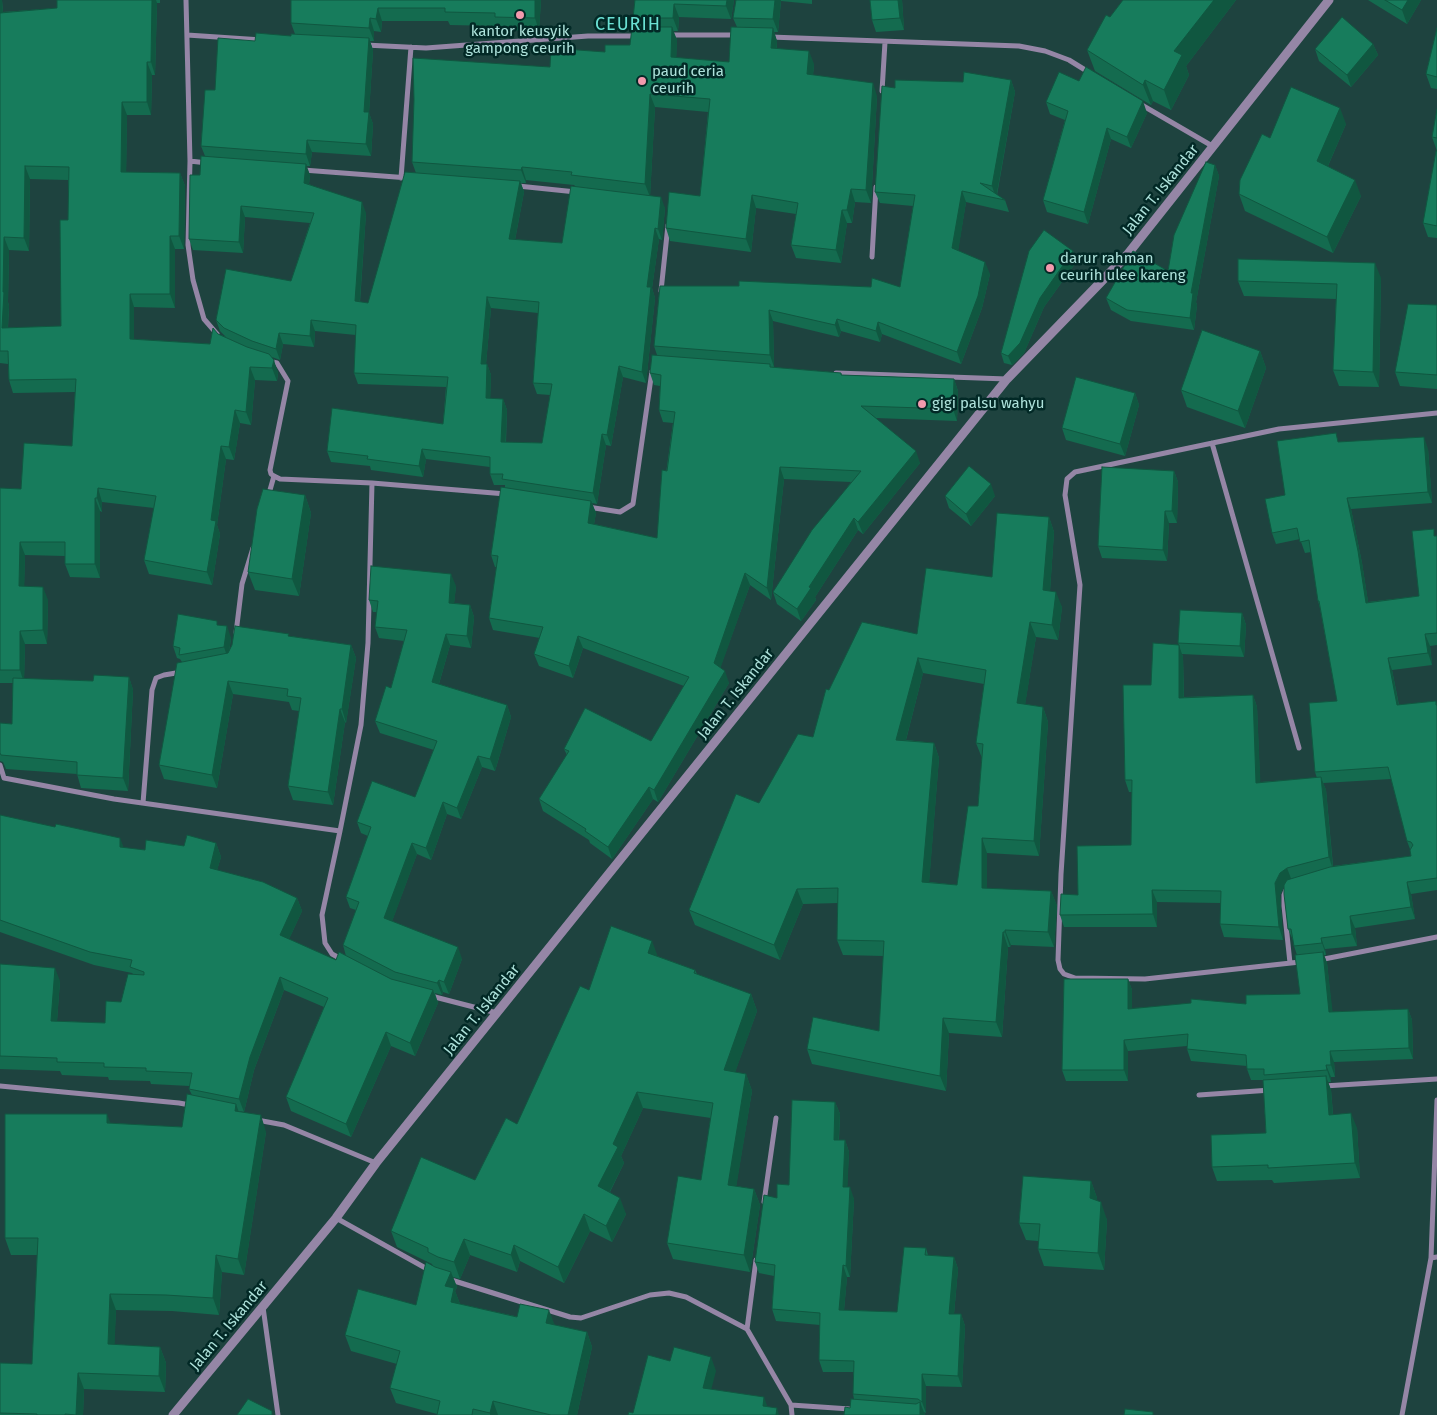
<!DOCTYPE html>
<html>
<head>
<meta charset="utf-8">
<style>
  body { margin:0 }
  canvas { display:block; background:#1e433f }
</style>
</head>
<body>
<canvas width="1437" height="1415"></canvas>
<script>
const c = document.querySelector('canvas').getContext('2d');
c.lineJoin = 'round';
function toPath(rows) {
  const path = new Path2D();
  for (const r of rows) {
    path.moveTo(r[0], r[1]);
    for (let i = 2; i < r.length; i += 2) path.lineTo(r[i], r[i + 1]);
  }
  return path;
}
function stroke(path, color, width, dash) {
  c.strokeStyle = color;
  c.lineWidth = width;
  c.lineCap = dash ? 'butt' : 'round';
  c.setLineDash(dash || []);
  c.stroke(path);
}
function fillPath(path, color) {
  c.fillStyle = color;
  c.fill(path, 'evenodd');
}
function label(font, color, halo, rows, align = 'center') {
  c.font = font + ' "Fira Sans",sans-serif';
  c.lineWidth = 5;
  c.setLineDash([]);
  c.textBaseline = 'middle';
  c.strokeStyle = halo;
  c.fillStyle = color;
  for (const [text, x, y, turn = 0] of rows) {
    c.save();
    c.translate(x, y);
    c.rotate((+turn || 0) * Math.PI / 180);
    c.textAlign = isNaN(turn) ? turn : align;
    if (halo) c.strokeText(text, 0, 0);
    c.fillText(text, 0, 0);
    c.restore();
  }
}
const minor = toPath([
  [186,0,190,161,188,245,193,280,204,319,217,334],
  [187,35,262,40],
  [670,35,736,35],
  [770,37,1019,46,1045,51,1069,60,1090,73],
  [365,45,426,48,588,36,636,36],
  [882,91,885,42],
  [1140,104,1214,147],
  [190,161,207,163],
  [303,170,409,178],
  [401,178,411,47],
  [518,186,576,192],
  [872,257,876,187],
  [661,291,668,225],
  [268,361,277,363,288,381,270,470,271,474,274,476,280,479,372,483,506,494],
  [836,373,1007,379],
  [1212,443,1299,748],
  [268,497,274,476],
  [588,507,620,512,633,504,652,371],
  [236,633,242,584,253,548],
  [0,765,4,778,114,799,340,831],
  [143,803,152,690,156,678,164,675,182,672],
  [1286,890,1284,895,1284,906,1290,963],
  [343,960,332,954,325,943,322,915,340,831,361,725,368,643,372,483],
  [1319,960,1437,937],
  [1300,962,1145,979,1075,978,1064,974,1060,969,1058,960,1061,874,1080,585,1065,495,1067,479,1075,472,1279,429,1437,413],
  [431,996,497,1013],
  [0,1086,179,1103,190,1105],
  [1324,1086,1437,1079],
  [1199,1095,1271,1090],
  [1437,1100,1431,1258,1437,1257],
  [257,1120,284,1125,376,1163],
  [764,1202,776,1118],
  [336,1218,429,1270],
  [448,1279,570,1317,581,1318,650,1295,669,1293,686,1297,747,1329,791,1405,792,1415],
  [263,1307,278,1415],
  [747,1329,756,1260],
  [791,1405,850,1409],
  [1402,1415,1431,1258]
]);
const tertiary = toPath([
  [173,1415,336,1218,376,1163,1007,379,1127,255,1329,0]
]);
const wall = toPath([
  [0,0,2,0,3,12,57,8,57,0,160,0,160,3,157,3,155,75,152,75,151,115,127,115,126,172,180,173,185,186,184,249,175,249,175,308,134,307,134,339,210,344,218,334,226,337,220,331,216,320,291,281,310,223,245,217,243,253,193,250,189,239,200,175,205,156,201,146,215,90,255,41,291,36,295,34,291,23,291,0,541,0,539,31,500,30,498,26,450,25,448,21,382,21,381,32,374,31,374,41,370,41,373,50,369,113,373,124,371,156,312,152,310,166,306,166,310,175,309,184,366,213,360,302,368,303,416,173,412,162,550,67,630,45,636,27,633,18,635,0,734,0,731,19,679,17,678,31,673,31,677,40,676,58,729,62,737,27,733,18,736,0,812,0,812,4,781,1,778,32,774,32,777,41,777,49,814,64,813,75,877,96,871,203,855,202,852,223,847,223,841,263,796,258,791,245,796,214,756,208,751,252,670,241,666,228,700,196,708,112,655,107,650,196,665,208,662,240,659,239,652,288,655,298,646,383,623,377,611,446,606,445,597,504,592,503,596,513,594,524,657,538,673,423,663,422,659,410,660,386,654,385,650,373,657,355,654,346,660,286,900,287,913,206,880,203,875,192,895,88,963,82,1011,80,1015,92,997,195,1005,200,1009,212,966,202,958,250,990,274,982,308,961,364,882,334,880,342,841,331,839,337,773,321,774,367,771,367,841,373,842,375,954,379,958,391,957,421,876,418,920,463,863,534,858,530,815,597,816,600,801,621,777,604,773,592,851,482,784,479,771,600,750,585,720,668,729,683,658,802,653,799,612,859,590,843,589,840,543,811,539,799,567,755,564,749,651,741,684,686,583,648,573,678,539,666,534,654,540,638,493,630,489,618,497,567,495,567,491,555,505,488,505,485,494,485,490,474,490,467,426,459,423,477,371,470,370,466,331,462,327,451,443,424,446,387,358,384,354,373,356,335,315,331,314,347,283,344,280,360,272,357,278,373,277,381,255,380,251,425,240,423,234,460,226,459,217,525,220,534,212,585,149,574,144,560,154,508,102,502,102,512,100,511,100,578,70,577,65,564,65,556,25,555,24,586,48,600,47,644,25,644,24,679,93,681,129,677,133,690,128,791,81,788,77,774,6,769,3,762,0,761,0,723,12,724,13,683,0,683,0,488,21,489,72,446,75,392,13,393,9,380,8,364,0,363],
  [30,179,68,180,68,220,61,326,8,328,9,306,8,302,9,250,29,251],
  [526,180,574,185,575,186,562,243,515,240,524,192,521,183,526,183],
  [491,308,538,313,533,383,537,394,550,395,542,443,506,442,507,410,503,399,490,399,491,375,487,364,486,364],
  [870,0,902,0,904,30,876,32,872,20],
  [1123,0,1236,0,1186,66,1189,75,1171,110,1153,101,1151,105,1095,71,1087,50,1110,17],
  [1368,0,1421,0,1407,24],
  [1437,28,1437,89,1431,88,1426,74],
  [1373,44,1378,55,1351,87,1319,61,1315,49],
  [1046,102,1147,113,1131,148,1111,139,1088,224,1047,212,1043,200,1065,120,1050,114],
  [1437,109,1437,238,1428,237,1423,223,1437,151,1432,137],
  [1346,124,1328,166,1361,196,1333,253,1245,211,1239,194,1270,138],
  [1215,165,1219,176,1196,302,1197,305,1194,330,1131,321,1111,310,1106,298,1168,271],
  [1073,251,1077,261,1044,307,1024,353,1012,365,1004,363,1001,353],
  [1381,278,1379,387,1339,386,1333,370,1336,299,1244,296,1238,281],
  [1437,305,1437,389,1400,386,1395,372],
  [1260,351,1266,368,1245,428,1187,407,1181,390],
  [1135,393,1139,405,1125,456,1066,440,1062,428],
  [1340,442,1428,449,1432,503,1351,509,1362,563,1368,602,1419,596,1436,536,1437,536,1437,645,1430,646,1432,665,1392,670,1399,705,1436,701,1437,705,1437,890,1411,894,1415,919,1355,928,1357,946,1325,949,1326,955,1324,955,1327,963,1332,1012,1408,1009,1412,1020,1413,1059,1334,1062,1335,1077,1331,1077,1331,1082,1328,1082,1331,1090,1333,1114,1357,1128,1360,1178,1274,1183,1272,1180,1217,1181,1212,1167,1266,1133,1263,1080,1251,1080,1247,1069,1247,1066,1191,1061,1187,1049,1187,1046,1128,1051,1128,1081,1066,1081,1062,1070,1128,979,1132,990,1132,1008,1246,1004,1300,994,1297,955,1294,946,1293,940,1288,929,1284,886,1280,895,1283,940,1224,937,1220,924,1221,903,1157,902,1157,927,1064,927,1060,915,1078,895,1131,845,1132,792,1129,792,1125,780,1151,685,1179,645,1178,643,1242,613,1246,625,1244,657,1182,654,1183,657,1184,697,1253,695,1257,707,1260,782,1317,778,1315,772,1337,701,1320,608,1318,601,1311,552,1305,553,1300,539,1276,544,1272,533,1285,495],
  [1391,779,1407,841,1410,849,1411,856,1333,866,1326,790,1323,783],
  [1174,471,1178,482,1177,523,1169,523,1167,561,1102,558,1098,546],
  [305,495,311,513,299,596,255,590,248,572],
  [945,496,995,496,971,526,949,508],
  [1049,517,1054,532,1050,591,1062,607,1058,640,1036,637,1025,704,1043,707,1048,722,1039,856,987,853,987,889,1051,891,1057,906,1054,947,1011,945,1010,947,1008,947,1002,1037,949,1033,946,1091,812,1064,807,1049,879,1031,884,956,843,955,837,940,838,903,803,904,780,960,695,925,689,910,759,803,813,737,829,690,917,634,992,577],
  [923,673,984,684,976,743,982,758,978,806,957,885,929,882,939,758,934,743,906,740],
  [456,586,454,603,470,605,474,617,471,648,450,645,439,684,507,705,511,717,495,771,482,767,461,819,447,814,431,860,417,854,392,921,462,959,449,994,443,992,442,995,435,993,438,1003,415,1056,391,1046,351,1137,291,1111,286,1097,324,1007,284,990,254,1070,244,1112,239,1111,266,1132,244,1275,222,1272,219,1315,172,1311,116,1310,114,1345,160,1347,166,1363,165,1392,84,1389,83,1415,0,1415,0,1363,32,1364,37,1255,11,1255,5,1238,111,1123,182,1127,192,1095,189,1089,190,1086,151,1084,150,1081,109,1080,108,1077,62,1075,60,1071,0,1069,0,964,60,981,57,1021,105,1023,121,1002,133,974,132,973,94,965,0,932,0,815,124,848,145,850,216,843,221,857,217,870,297,898,302,911,289,939,336,960,346,956,343,945,356,910,350,908,346,897,368,836,361,833,357,822,415,797,434,750,380,733,375,721,391,688,404,641,379,638,375,627,377,612,373,612,369,600],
  [219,625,231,638,229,653,290,636,351,645,356,658,346,723,345,722,333,805,293,800,288,786,299,711,292,710,289,702,233,694,217,788,164,779,159,765,182,662,180,659,177,658,173,646],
  [657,956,695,970,697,974,751,994,757,1011,735,1072,746,1074,752,1091,736,1186,754,1189,760,1205,750,1272,673,1259,667,1243,701,1180,711,1118,643,1108,621,1156,624,1163,610,1192,626,1214,612,1242,590,1231,564,1283,520,1261,517,1272,470,1255,460,1279,453,1277,457,1287,455,1291,460,1304,587,1332,592,1347,577,1415,437,1415,437,1414,396,1403,390,1388,397,1364,351,1351,345,1335,416,1305,433,1266,432,1264,397,1247,391,1231,475,1180,517,1124,589,990],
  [835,1102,840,1114,839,1140,845,1140,849,1152,847,1187,854,1199,850,1277,847,1277,844,1310,897,1312,926,1248,928,1255,954,1257,958,1269,954,1314,961,1314,965,1326,962,1387,926,1386,926,1413,924,1412,925,1415,844,1415,850,1408,854,1399,853,1394,853,1372,823,1372,819,1360,820,1325,776,1321,772,1309,774,1276,759,1273,755,1262,777,1198,789,1185],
  [1091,1181,1097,1198,1097,1201,1107,1220,1104,1270,1044,1266,1038,1249,1038,1241,1026,1240,1019,1223]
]);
const shadedWall = toPath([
  [0,0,2,0,4,26,0,15],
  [152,0,156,0,157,3,155,75,151,62],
  [535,0,541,0,539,31,535,18],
  [727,0,734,0,731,19,726,6],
  [775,0,781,0,781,1,778,32,773,19],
  [898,0,902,0,904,30,900,18],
  [1214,0,1236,0,1186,66,1189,75,1171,110,1164,90,1174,51],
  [1408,0,1421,0,1407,24,1402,10],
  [674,4,679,17,678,31,673,18],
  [378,8,382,21,381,32,376,19],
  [370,18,374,31,374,41,369,28],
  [672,27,677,40,676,70,671,57],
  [773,28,777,41,776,61,771,48],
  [369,38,373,50,369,113,373,124,371,156,366,144,364,112],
  [1373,44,1378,55,1351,87,1347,75],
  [809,51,814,64,812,87,807,74],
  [147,62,152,75,151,115,147,102],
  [1011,80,1015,92,996,198,992,186],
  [1145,80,1153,101,1151,105,1143,85],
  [873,83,877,96,871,203,866,190],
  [650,94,655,107,650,197,645,184],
  [1143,101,1147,113,1131,148,1127,137],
  [122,102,127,115,126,186,121,172],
  [1340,108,1346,124,1323,177,1317,161],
  [1107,128,1111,139,1088,224,1084,212],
  [307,140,312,152,310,166,306,154],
  [306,164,310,175,308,193,304,183],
  [1215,165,1219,176,1196,302,1197,305,1194,330,1190,318,1191,293],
  [25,166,30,179,29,251,24,238],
  [522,167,526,180,526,183,521,170],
  [180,173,185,186,184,249,179,236],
  [1355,180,1361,196,1333,253,1327,237],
  [520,181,524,192,513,250,509,239],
  [851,189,855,202,852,223,847,210],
  [962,191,966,202,957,259,952,248],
  [752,195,756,208,751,252,746,239],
  [661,197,665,208,662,240,658,229],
  [362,202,366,213,359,312,355,301],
  [241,206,245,217,243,253,239,242],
  [842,210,847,223,841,263,836,250],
  [655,228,659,239,652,288,655,298,646,383,642,372,647,287],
  [170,236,175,249,175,308,170,294],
  [4,237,9,250,8,302,9,306,7,341,2,328],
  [1073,251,1077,261,1044,307,1024,353,1012,365,1008,356,1040,298],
  [985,262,990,274,982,308,961,364,957,352],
  [1375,263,1381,278,1379,387,1373,372],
  [130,294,134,307,134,352,130,339],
  [487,297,491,308,485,375,481,364],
  [769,310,773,321,774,367,770,355],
  [837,319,841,331,839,337,835,325],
  [311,320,315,331,314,347,310,336],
  [878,322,882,334,880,342,876,331],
  [279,333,283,344,280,360,276,349],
  [1260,351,1266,368,1245,428,1238,411],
  [274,360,278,373,277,381,272,368],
  [487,364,491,375,490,409,486,398],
  [619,366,623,377,611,446,607,435],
  [250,367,255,380,251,425,246,412],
  [954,379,958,391,957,421,953,409],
  [1135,393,1139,405,1125,456,1120,444],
  [503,399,507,410,505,453,501,442],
  [235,410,240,423,234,460,229,447],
  [602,434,606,445,597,504,593,493],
  [1424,437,1428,449,1432,503,1428,492],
  [221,446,226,459,217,525,220,534,212,585,207,572,211,520],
  [422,449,426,459,423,477,419,466],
  [916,451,920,463,863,534,858,522],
  [780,467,784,479,771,600,767,588],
  [1174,471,1178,482,1177,523,1172,511],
  [991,484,995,496,971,526,966,514],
  [98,488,102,502,102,512,97,498],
  [305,495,311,513,299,596,292,579],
  [95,498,100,511,100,578,95,564],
  [1347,498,1351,509,1362,563,1370,614,1366,603],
  [591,501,596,513,592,535,588,523],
  [1165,511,1169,523,1167,561,1163,550],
  [1049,517,1054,532,1049,605,1043,590],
  [854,518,858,530,815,597,816,600,801,621,797,609,809,587],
  [20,542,25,555,24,599,19,586],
  [745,573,750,585,718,675,714,663],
  [451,574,456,586,453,615,449,603],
  [43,587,48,600,47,644,43,630],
  [1056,592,1062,607,1058,640,1052,625],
  [470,605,474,617,471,648,467,636],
  [1242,613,1246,625,1244,657,1240,646],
  [1030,622,1036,637,1023,718,1017,703],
  [227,626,231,638,228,659,224,647],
  [20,631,25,644,24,683,20,670],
  [446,634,450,645,436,694,432,682],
  [1425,634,1430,646,1432,665,1428,653],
  [578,636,583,648,573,678,569,666],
  [351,645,356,658,346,723,342,709],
  [1179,645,1183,657,1184,710,1179,698],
  [918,658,923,673,902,755,896,740],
  [1388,658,1392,670,1401,717,1397,705],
  [725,671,729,683,658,802,654,790],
  [129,677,133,690,128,791,123,778],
  [228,681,233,694,217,788,212,775],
  [1253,695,1257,707,1261,795,1256,783],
  [507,705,511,717,495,771,490,759],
  [1043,707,1048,722,1039,856,1034,841],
  [340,709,345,722,333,805,328,792],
  [934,743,939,758,928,897,922,882],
  [478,756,482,767,461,819,457,808],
  [1321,777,1326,790,1333,870,1329,857],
  [649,787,653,799,612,859,608,847],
  [443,802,447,814,431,860,426,848],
  [120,838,125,851,120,847],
  [982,838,987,853,987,903,982,888],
  [216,843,221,857,214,881,210,868],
  [412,843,417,854,389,930,384,918],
  [1287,868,1292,881,1284,886,1280,895,1283,940,1279,927,1275,883,1280,873],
  [1407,882,1411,894,1415,919,1411,907],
  [797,889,803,904,780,960,774,945],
  [1152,890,1157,902,1157,927,1153,914],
  [1051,891,1057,906,1054,947,1048,932],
  [297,898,302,911,285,948,280,935],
  [1350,916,1355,928,1357,946,1352,934],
  [1005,930,1011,945,1010,947,1005,932],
  [1003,932,1008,947,1002,1037,996,1022],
  [1321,938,1325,949,1326,955,1322,943],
  [652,941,658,957,648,953],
  [458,947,462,959,449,994,444,982],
  [1323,952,1327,963,1334,1024,1329,1012],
  [55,968,60,981,56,1034,51,1021],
  [280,977,284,990,254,1070,244,1112,239,1099,250,1057],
  [1128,979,1132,990,1132,1020,1128,1009],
  [439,980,443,992,442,995,437,983],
  [433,990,438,1003,415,1056,410,1043],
  [751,994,757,1011,730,1087,724,1070],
  [1408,1009,1412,1020,1413,1059,1409,1048],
  [943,1018,949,1033,946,1091,940,1076],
  [386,1032,391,1046,351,1137,346,1124],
  [1124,1040,1128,1051,1128,1081,1124,1070],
  [1330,1051,1334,1062,1335,1077,1331,1065],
  [1326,1065,1331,1077,1331,1082,1327,1070],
  [746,1074,752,1091,734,1201,728,1185],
  [1326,1076,1331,1090,1334,1130,1329,1115],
  [637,1092,643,1108,621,1156,624,1163,604,1203,598,1186,613,1144],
  [835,1102,840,1114,838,1151,834,1140],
  [236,1104,242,1121,235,1111],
  [1351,1113,1357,1128,1360,1178,1355,1163],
  [107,1114,113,1130,107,1123],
  [261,1115,266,1132,244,1275,238,1259],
  [845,1140,849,1152,847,1198,843,1187],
  [1091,1181,1097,1198,1096,1216,1090,1198],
  [850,1187,854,1199,850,1277,846,1266],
  [754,1189,760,1205,750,1272,744,1255],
  [620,1198,626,1214,612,1242,606,1226],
  [1101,1202,1107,1220,1104,1270,1098,1253],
  [584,1214,590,1231,564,1283,558,1267],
  [464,1239,470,1255,460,1279,454,1262],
  [514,1245,520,1261,517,1272,511,1255],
  [216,1255,222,1272,219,1315,213,1298],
  [954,1257,958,1269,953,1325,949,1314],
  [843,1265,847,1277,843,1321,839,1310],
  [451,1272,457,1287,455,1291,460,1304,457,1318,445,1286],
  [110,1294,116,1310,114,1361,108,1344],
  [549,1310,555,1326,546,1323],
  [961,1314,965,1326,962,1387,958,1376],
  [587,1332,592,1347,577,1415,568,1415],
  [160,1347,166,1363,165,1392,159,1376],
  [711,1357,716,1371,708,1402,703,1388],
  [78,1373,84,1389,83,1415,76,1415],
  [922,1374,926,1386,926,1413,922,1402],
  [764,1397,769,1411,763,1406],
  [493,1401,498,1415,490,1415,490,1413],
  [920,1402,925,1415,920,1415],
  [777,1408,779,1415,776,1415]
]);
const building = toPath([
  [57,0,152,0,151,62,147,62,147,102,122,102,121,172,180,173,179,236,170,236,170,294,130,294,130,339,210,344,213,328,218,334,247,347,269,354,274,360,272,368,250,367,246,412,235,410,229,447,221,446,211,520,216,521,207,572,144,560,156,496,98,488,97,498,95,498,95,564,65,564,65,542,20,542,19,586,43,587,43,630,20,631,20,670,0,670,0,488,21,489,24,443,72,446,76,379,9,380,8,351,0,351,0,13,57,8,57,0],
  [25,166,69,167,68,220,60,220,61,326,2,328,4,292,3,292,4,237,24,238,25,166],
  [291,0,535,0,535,18,495,17,495,13,445,12,445,8,378,8,376,19,370,18,369,28,291,23,291,0],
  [635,0,727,0,726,6,674,4,673,18,633,18,635,0],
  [736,0,775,0,773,19,733,18,736,0],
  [870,0,898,0,900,18,872,20,870,0],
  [1123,0,1214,0,1174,51,1182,55,1164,90,1145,80,1143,85,1087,50,1106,15,1110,17,1123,0],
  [1385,0,1408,0,1402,10,1385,0],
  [1342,17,1373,44,1347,75,1315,49,1342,17],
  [632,27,672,27,671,57,729,62,731,27,773,28,771,48,809,51,807,74,873,83,866,190,851,189,847,210,842,210,836,250,791,245,798,203,752,195,746,239,666,228,669,192,700,196,710,99,650,94,645,184,571,175,572,172,522,167,521,170,412,162,414,100,413,58,550,67,551,48,605,52,605,45,630,45,632,27],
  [1437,28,1437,77,1426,74,1437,28],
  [256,33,291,36,291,34,369,38,364,112,369,112,366,144,307,140,306,154,201,146,205,90,215,90,218,38,255,41,256,33],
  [1086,67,1143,101,1127,137,1107,128,1084,212,1043,200,1068,111,1046,102,1059,72,1079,81,1086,67],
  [964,72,1011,80,992,186,980,183,1005,200,962,191,952,248,985,262,978,296,957,352,878,322,876,331,837,319,835,325,769,310,770,355,654,346,660,286,739,286,739,281,871,287,872,278,900,287,915,195,875,192,882,86,895,88,895,80,963,82,964,72],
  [1291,87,1340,108,1317,161,1355,180,1327,237,1239,194,1240,180,1262,134,1270,138,1291,87],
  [1437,109,1437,138,1432,137,1437,109],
  [1436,151,1437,151,1437,226,1423,223,1436,151],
  [201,156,306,164,304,183,362,202,355,301,368,303,405,172,520,181,509,239,562,243,571,186,661,197,658,229,655,228,647,287,651,287,642,372,619,366,607,435,602,434,593,493,502,479,503,474,490,474,490,457,422,449,419,466,367,459,368,456,327,451,332,408,443,424,448,377,354,373,356,325,311,320,310,336,279,333,276,349,252,341,224,328,216,320,226,269,291,281,314,213,241,206,239,242,189,239,190,175,200,175,201,156],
  [487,297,539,302,533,383,552,384,542,443,501,442,503,399,486,398,487,364,481,364,487,297],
  [1206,162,1215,165,1191,293,1193,293,1190,318,1127,310,1106,298,1133,251,1168,271,1174,235,1206,162],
  [1044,230,1073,251,1040,298,1020,343,1008,356,1001,353,1029,251,1044,230],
  [1238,259,1375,263,1373,372,1333,370,1337,284,1238,281,1238,259],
  [1408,304,1437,305,1437,375,1395,372,1408,304],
  [1202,330,1260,351,1238,411,1181,390,1202,330],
  [652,355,770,364,770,367,841,373,841,375,954,379,953,409,861,406,916,451,858,522,854,518,809,587,811,588,797,609,773,592,812,530,861,471,780,467,767,588,745,573,714,663,725,671,654,790,649,787,608,847,585,831,586,829,539,799,569,751,564,749,585,708,651,741,689,677,578,636,569,666,534,654,543,627,489,618,498,556,491,555,501,487,591,501,588,523,657,538,662,470,667,471,675,412,659,410,661,375,650,373,652,355],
  [1076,377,1135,393,1120,444,1062,428,1076,377],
  [1336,433,1338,442,1424,437,1428,492,1347,498,1358,551,1366,603,1419,596,1412,531,1434,529,1434,536,1437,536,1437,633,1425,634,1428,653,1388,658,1397,705,1436,701,1436,705,1437,705,1437,878,1407,882,1411,907,1350,916,1352,934,1321,938,1322,943,1294,946,1291,929,1288,929,1284,894,1284,885,1287,880,1330,867,1411,856,1410,850,1413,845,1411,842,1407,841,1388,767,1315,772,1309,703,1337,701,1319,601,1318,601,1309,540,1300,542,1297,528,1272,533,1265,499,1285,495,1277,441,1336,433],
  [969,466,991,484,966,514,945,496,969,466],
  [1102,467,1174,471,1172,511,1165,511,1163,550,1098,546,1102,467],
  [263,489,305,495,292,579,248,572,257,509,263,489],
  [997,513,1049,517,1043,590,1056,592,1052,625,1030,622,1017,703,1043,707,1034,841,982,838,982,888,1051,891,1048,932,1005,930,1005,932,1003,932,996,1022,943,1018,940,1076,807,1049,813,1017,879,1031,884,941,837,940,838,888,797,889,774,945,689,910,736,794,759,803,798,734,813,737,826,689,829,690,862,622,917,634,926,568,992,577,997,513],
  [918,658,986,670,976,743,983,744,978,806,968,806,957,885,922,882,934,743,896,740,918,658],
  [371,566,451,574,449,603,470,605,467,636,446,634,432,682,507,705,490,759,478,756,457,808,443,802,426,848,412,843,384,918,458,947,444,982,439,980,437,983,395,972,343,945,359,902,346,897,371,827,357,822,372,781,415,797,437,741,375,721,386,686,391,688,407,630,375,627,378,601,369,600,371,566],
  [1180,610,1242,613,1240,646,1178,643,1180,610],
  [178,614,217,621,217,625,227,626,224,647,179,655,180,648,173,646,178,614],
  [235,626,289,634,288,636,351,645,342,709,340,709,328,792,288,786,301,698,287,696,288,689,228,681,212,775,159,765,177,663,228,653,232,645,235,626],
  [1153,643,1179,645,1179,698,1253,695,1256,783,1321,777,1329,857,1287,868,1280,873,1275,883,1279,927,1220,924,1221,891,1152,890,1153,914,1060,915,1061,894,1078,895,1077,846,1131,845,1132,780,1125,780,1123,685,1151,685,1153,643],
  [94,675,129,677,123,778,77,775,77,762,1,755,0,753,0,723,12,724,13,678,93,681,94,675],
  [0,815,55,827,56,824,120,838,120,847,145,850,146,840,184,846,187,835,216,843,210,868,263,882,297,898,280,935,336,960,339,952,391,979,433,990,410,1043,386,1032,346,1124,286,1097,328,998,280,977,250,1057,239,1099,189,1089,192,1073,146,1071,146,1068,104,1067,104,1063,57,1062,57,1058,0,1056,0,964,55,968,51,1021,105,1023,106,1001,121,1002,128,974,144,975,144,972,130,967,132,960,90,952,0,920,0,815],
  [611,926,652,941,648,953,695,970,694,973,751,994,724,1070,746,1074,728,1185,754,1189,744,1255,667,1243,678,1176,701,1180,713,1103,637,1092,613,1144,618,1147,598,1186,620,1198,606,1226,584,1214,558,1267,514,1245,511,1255,464,1239,454,1262,438,1257,428,1252,428,1248,391,1231,421,1157,475,1180,506,1118,517,1124,580,986,589,990,611,926],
  [1323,952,1329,1012,1408,1009,1409,1048,1330,1051,1331,1065,1326,1065,1327,1070,1264,1075,1264,1069,1247,1069,1246,1055,1187,1049,1188,1034,1124,1040,1124,1070,1062,1070,1064,979,1128,979,1128,1009,1191,1003,1191,999,1246,1004,1246,995,1300,994,1295,955,1323,952],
  [1326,1076,1329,1115,1351,1113,1355,1163,1268,1168,1268,1165,1212,1167,1211,1135,1266,1133,1263,1080,1326,1076],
  [187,1094,236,1104,235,1111,261,1115,238,1259,216,1255,213,1298,166,1295,110,1294,108,1344,160,1347,159,1376,78,1373,76,1415,65,1414,65,1415,37,1415,37,1414,0,1413,0,1363,32,1364,38,1238,5,1238,5,1114,107,1114,107,1123,182,1127,187,1094],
  [792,1100,835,1102,834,1140,845,1140,843,1187,850,1187,846,1266,843,1265,839,1310,897,1312,904,1247,926,1248,925,1255,954,1257,949,1314,961,1314,958,1376,922,1374,922,1402,918,1399,853,1394,854,1361,819,1360,820,1313,772,1309,775,1265,755,1262,764,1195,777,1198,777,1184,789,1185,792,1100],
  [1023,1176,1091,1181,1090,1198,1101,1202,1098,1253,1038,1249,1040,1224,1019,1223,1023,1176],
  [426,1262,435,1267,451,1272,445,1286,454,1288,451,1302,517,1317,520,1304,549,1310,546,1323,587,1332,568,1415,551,1415,493,1401,490,1413,473,1409,472,1415,437,1415,440,1401,390,1388,400,1351,345,1335,358,1289,416,1305,426,1262],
  [674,1347,711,1357,703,1388,764,1397,763,1406,777,1408,776,1415,628,1415,629,1412,633,1413,648,1355,670,1361,674,1347],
  [248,1399,272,1411,272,1415,237,1415,248,1399],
  [851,1399,916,1404,920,1402,920,1415,844,1415,845,1407,850,1408,851,1399],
  [1125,1409,1153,1412,1153,1415,1124,1415,1125,1409]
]);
const markers = [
  [520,15,5,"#f29aad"],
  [642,81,5,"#f29aad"],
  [1050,268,5,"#f29aad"],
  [922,404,5,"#f29aad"]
];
const poiNames = [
  ["kantor keusyik",520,32,"center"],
  ["gampong ceurih",520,49,"center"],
  ["paud ceria",652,72],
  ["ceurih",652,89],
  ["darur rahman",1060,259],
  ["ceurih ulee kareng",1060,276],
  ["gigi palsu wahyu",932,404]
];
const streetNames = [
  ["Jalan T. Iskandar",1161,190,-51],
  ["Jalan T. Iskandar",736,694,-51],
  ["Jalan T. Iskandar",482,1010,-51],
  ["Jalan T. Iskandar",229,1326,-50]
];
const quarterNames = [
  ["CEURIH",628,25]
];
stroke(minor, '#9586a6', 5);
stroke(tertiary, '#9586a6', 9);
fillPath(wall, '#146b4f');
fillPath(shadedWall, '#105740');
fillPath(building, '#177c5c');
stroke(building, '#105740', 1);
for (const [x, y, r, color] of markers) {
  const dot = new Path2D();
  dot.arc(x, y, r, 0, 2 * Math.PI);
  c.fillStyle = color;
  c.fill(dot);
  stroke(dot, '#022926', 2);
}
label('15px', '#aee2db', '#022926', poiNames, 'left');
label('15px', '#aee2db', '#022926', streetNames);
c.letterSpacing = '1px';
label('18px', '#6be0d3', '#022926', quarterNames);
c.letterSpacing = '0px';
</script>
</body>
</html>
